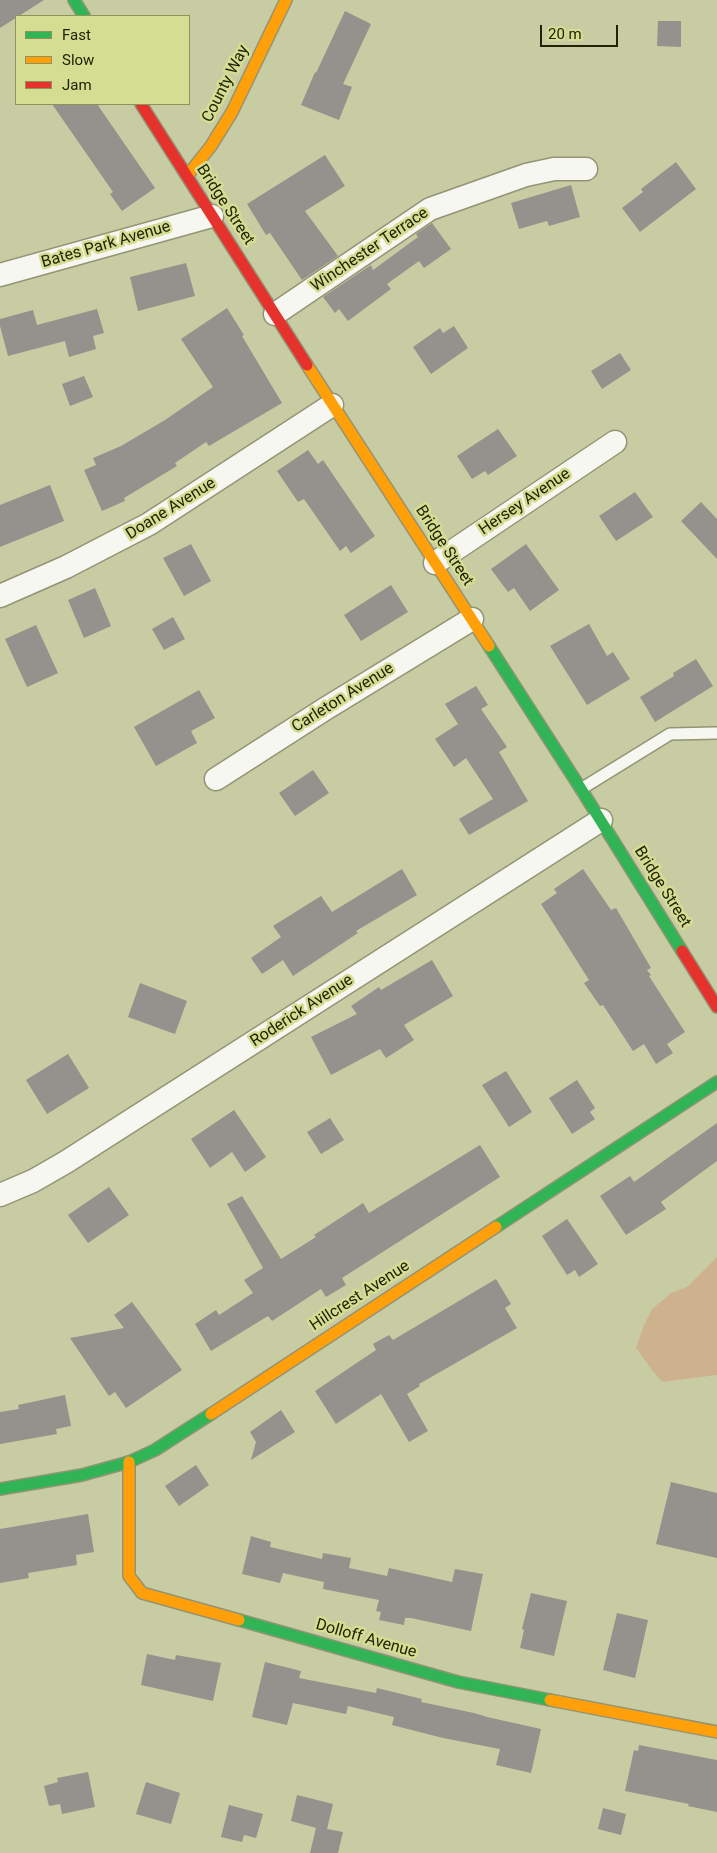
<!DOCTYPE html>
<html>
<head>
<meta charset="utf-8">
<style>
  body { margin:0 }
  #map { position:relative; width:717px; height:1853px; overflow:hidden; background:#c8cca3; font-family:Roboto,sans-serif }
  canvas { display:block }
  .legend { position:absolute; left:15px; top:15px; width:175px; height:90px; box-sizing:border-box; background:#d5dd92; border:1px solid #8d9359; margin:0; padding:6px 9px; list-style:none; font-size:15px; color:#202304 }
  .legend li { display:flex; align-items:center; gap:10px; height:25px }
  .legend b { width:25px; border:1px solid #8d9359 }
  .scale { position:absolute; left:540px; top:25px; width:78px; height:22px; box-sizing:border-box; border:2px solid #202304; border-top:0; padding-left:6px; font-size:15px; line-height:18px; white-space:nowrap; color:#202304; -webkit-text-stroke:4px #d5dd92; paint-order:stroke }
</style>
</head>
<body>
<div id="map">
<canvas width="717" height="1853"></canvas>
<ul class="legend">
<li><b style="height:6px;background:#30b455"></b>Fast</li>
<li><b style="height:6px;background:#ff9f0a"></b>Slow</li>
<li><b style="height:6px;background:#e5322d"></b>Jam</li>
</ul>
<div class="scale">20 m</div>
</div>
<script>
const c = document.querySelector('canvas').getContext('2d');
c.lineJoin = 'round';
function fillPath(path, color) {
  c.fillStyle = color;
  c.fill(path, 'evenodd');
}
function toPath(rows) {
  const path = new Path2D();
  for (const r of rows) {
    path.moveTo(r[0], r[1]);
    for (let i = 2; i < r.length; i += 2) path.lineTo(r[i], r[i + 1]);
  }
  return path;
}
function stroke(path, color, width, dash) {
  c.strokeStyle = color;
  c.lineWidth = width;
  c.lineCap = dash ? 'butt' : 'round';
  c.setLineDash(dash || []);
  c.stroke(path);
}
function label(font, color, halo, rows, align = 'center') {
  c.font = font + ' Roboto,sans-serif';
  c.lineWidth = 5;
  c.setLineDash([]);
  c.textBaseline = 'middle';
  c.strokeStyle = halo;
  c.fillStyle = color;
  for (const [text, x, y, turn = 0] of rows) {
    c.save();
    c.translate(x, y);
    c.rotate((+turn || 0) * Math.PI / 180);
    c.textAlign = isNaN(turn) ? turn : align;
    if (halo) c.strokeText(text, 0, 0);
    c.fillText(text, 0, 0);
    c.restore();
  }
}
const green = toPath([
  [717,1257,717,1375,662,1382,652,1370,636,1348,644,1325,652,1309,671,1293,687,1287]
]);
const building = toPath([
  [0,0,44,0,0,28],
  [345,11,371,24,343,84,352,87,339,120,301,105,315,72,316,73],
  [658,21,681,21,681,47,657,46],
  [52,104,97,104,155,188,122,211,110,194,113,192],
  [325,155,345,186,305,211,338,256,302,280,270,233,266,235,247,204],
  [676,162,696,189,640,232,622,208,643,192,641,189],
  [571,185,580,217,549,226,547,221,519,229,511,203],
  [432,223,451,249,424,268,419,261,387,284,391,289,348,321,339,309,335,313,323,297,371,265,373,270,418,237,416,234],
  [186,263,195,296,138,311,130,277],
  [227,308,244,335,242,336,282,403,209,446,206,442,175,463,177,466,124,498,125,501,102,511,84,470,96,465,93,458,121,446,165,420,213,387,181,339],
  [97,309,104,333,93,336,96,349,69,357,65,341,8,356,0,326,0,319,33,310,37,325],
  [454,326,468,348,431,374,413,347,440,328,443,333],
  [620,353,631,370,602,389,591,371],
  [84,376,93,397,70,406,62,384],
  [498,429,517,456,488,475,485,471,472,479,457,456],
  [308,450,318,464,323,460,375,536,351,553,346,546,340,551,304,499,298,502,277,471],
  [50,485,64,521,0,547,0,505],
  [635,492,653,517,616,541,599,516],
  [701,502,717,519,717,559,681,521],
  [191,544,211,581,184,596,163,558],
  [526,544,559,590,530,611,514,588,508,592,491,569],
  [391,585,408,612,361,641,344,615],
  [95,588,111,626,84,638,68,600],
  [173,617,185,639,164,650,152,629],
  [589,624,607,656,613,652,630,679,587,705,550,646],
  [36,625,58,673,27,687,5,639],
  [696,659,713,686,655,722,640,697,674,676,673,673],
  [476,686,488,705,481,709,507,747,499,752,528,801,469,835,459,819,493,799,466,758,454,767,435,739,458,724,445,704],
  [199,690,215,718,191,731,197,743,156,766,134,727],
  [313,770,329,793,295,816,279,793],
  [402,869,417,895,356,931,358,933,293,976,283,960,262,974,251,958,281,937,273,926,321,896,332,912],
  [583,869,611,910,616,908,651,968,647,970,651,975,649,976,685,1032,667,1044,673,1053,656,1064,644,1044,633,1051,603,1005,600,1006,584,983,589,980,541,904,557,893,554,889],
  [432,960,453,996,404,1025,414,1040,386,1058,380,1049,331,1075,311,1037,357,1014,351,1006,379,987,381,990],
  [140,983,187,1001,175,1034,128,1017],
  [68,1054,89,1088,47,1114,26,1080],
  [506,1071,532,1112,509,1127,482,1085],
  [577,1080,595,1108,590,1112,595,1119,572,1134,549,1098],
  [234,1110,266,1157,245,1172,232,1152,210,1168,191,1139],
  [330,1118,344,1140,321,1154,307,1132],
  [717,1123,717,1161,661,1202,666,1209,626,1235,600,1196,630,1176,634,1182],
  [480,1145,500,1177,342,1278,346,1285,326,1297,321,1289,272,1321,268,1316,211,1351,195,1324,216,1310,219,1315,253,1293,244,1280,263,1268,227,1204,242,1196,281,1259,316,1237,314,1235,363,1203,369,1213],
  [109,1187,129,1215,88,1243,68,1215],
  [567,1219,598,1264,579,1277,575,1270,567,1275,542,1236],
  [496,1279,511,1304,505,1308,517,1328,419,1384,420,1386,407,1394,428,1431,409,1442,381,1394,336,1424,315,1391,376,1350,373,1344,389,1335,393,1340],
  [132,1302,182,1370,126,1408,115,1392,109,1396,70,1338,124,1328,114,1315],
  [65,1395,71,1426,56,1429,57,1434,0,1444,0,1412,19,1409,18,1405],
  [281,1410,295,1432,251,1460,256,1442,250,1432],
  [196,1465,209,1485,179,1506,165,1486],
  [671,1482,717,1493,717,1558,656,1544],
  [88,1514,94,1552,76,1555,77,1565,28,1573,29,1578,0,1583,0,1529],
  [251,1536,271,1542,270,1547,322,1559,323,1553,351,1558,349,1568,387,1576,389,1568,452,1582,455,1569,483,1574,471,1631,411,1618,405,1618,404,1625,379,1620,381,1612,376,1611,379,1600,323,1589,324,1582,283,1573,280,1583,242,1574],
  [531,1593,567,1601,554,1656,520,1648,524,1630,522,1629],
  [617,1613,648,1620,635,1678,603,1670],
  [147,1654,175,1660,176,1655,221,1663,213,1701,141,1685],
  [265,1662,301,1671,299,1678,376,1693,377,1688,422,1699,421,1702,474,1713,487,1717,541,1729,531,1773,496,1765,500,1749,443,1738,392,1725,394,1717,348,1706,346,1714,293,1703,287,1725,252,1717],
  [639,1745,717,1760,717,1812,688,1806,689,1804,625,1791,634,1750,638,1751],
  [88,1772,95,1807,62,1814,60,1804,49,1806,44,1786,58,1782,57,1778],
  [146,1782,180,1793,171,1824,136,1814],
  [297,1795,333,1804,327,1829,343,1832,338,1853,310,1853,316,1828,291,1821],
  [229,1805,263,1814,256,1838,244,1835,242,1842,221,1837],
  [603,1808,626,1814,621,1835,598,1829]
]);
const lane = toPath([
  [581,789,670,734,717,733]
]);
const street = toPath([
  [0,275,212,216],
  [275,314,430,209,526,175,554,169,586,169],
  [435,563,615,442],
  [0,596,66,567,149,524,332,405],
  [216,779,325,709,472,619],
  [0,1195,33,1181,66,1162,601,820]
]);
const fast = toPath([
  [74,0,84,16],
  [489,646,581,789,682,951],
  [496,1227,717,1082],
  [0,1489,82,1475,129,1462,155,1450,211,1414],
  [239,1620,458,1682,550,1700]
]);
const slow = toPath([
  [187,176,211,146,232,112,286,0],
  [307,365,489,646],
  [211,1414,496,1227],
  [129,1462,129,1576,142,1593,239,1620],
  [550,1700,717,1732]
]);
const jam = toPath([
  [141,104,307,365],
  [682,951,717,1007]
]);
const streetNames = [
  ["County Way",226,84,-63],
  ["Bridge Street",225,205,57],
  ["Bates Park Avenue",106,245,-16],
  ["Winchester Terrace",370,250,-34],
  ["Hersey Avenue",525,502,-34],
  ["Doane Avenue",171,509,-32],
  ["Bridge Street",444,546,57],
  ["Carleton Avenue",343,698,-32],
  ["Bridge Street",662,887,58],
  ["Roderick Avenue",302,1011,-33],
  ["Hillcrest Avenue",360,1296,-33],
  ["Dolloff Avenue",366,1639,16]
];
fillPath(green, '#ceb28e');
fillPath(building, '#93928c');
stroke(lane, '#929474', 14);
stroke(street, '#929474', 25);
stroke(fast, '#929474', 14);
stroke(slow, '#929474', 14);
stroke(jam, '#929474', 14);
stroke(lane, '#f7f7f1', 11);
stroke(street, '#f7f7f1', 22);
stroke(fast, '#30b455', 11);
stroke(slow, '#ff9f0a', 11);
stroke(jam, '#e5322d', 11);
label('16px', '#202304', '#d5dd92', streetNames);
</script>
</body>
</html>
